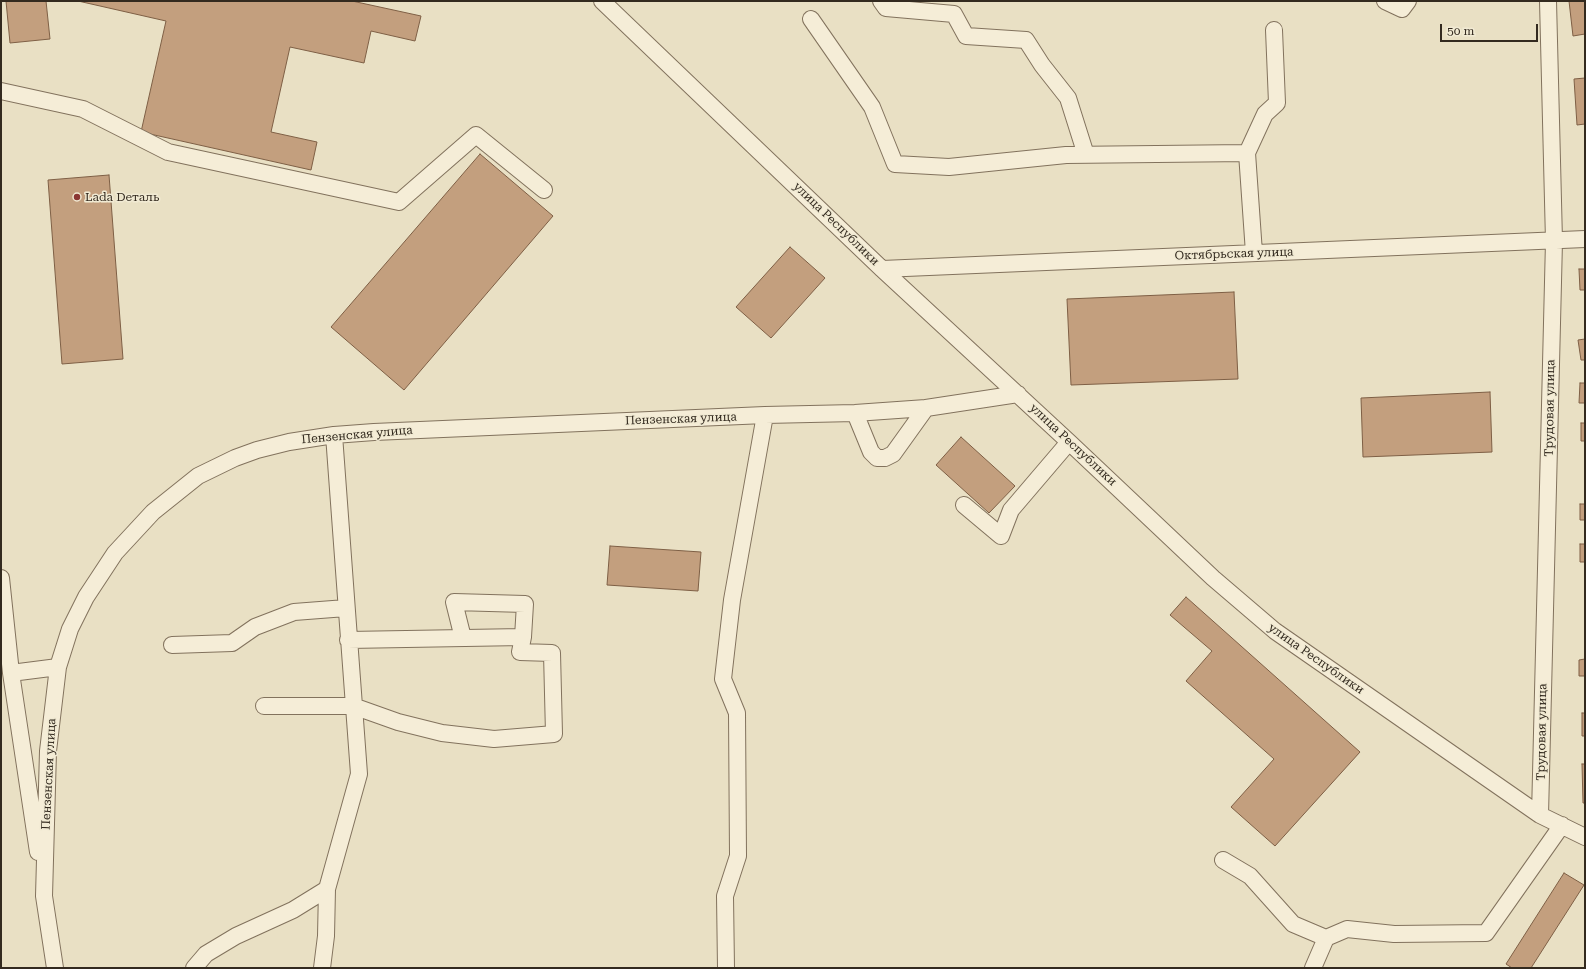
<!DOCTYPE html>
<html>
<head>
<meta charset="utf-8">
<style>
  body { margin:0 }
  #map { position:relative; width:1586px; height:969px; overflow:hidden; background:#e9e0c4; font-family:"Roboto Serif",serif }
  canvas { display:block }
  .frame { position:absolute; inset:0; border:2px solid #332a1f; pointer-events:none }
  .scale { position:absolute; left:1440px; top:24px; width:98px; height:18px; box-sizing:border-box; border:2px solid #332a1f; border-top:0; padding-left:5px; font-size:12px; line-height:14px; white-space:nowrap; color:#332a1f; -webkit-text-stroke:3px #f1ead3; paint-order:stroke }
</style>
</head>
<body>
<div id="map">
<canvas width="1586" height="969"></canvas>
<div class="frame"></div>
<div class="scale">50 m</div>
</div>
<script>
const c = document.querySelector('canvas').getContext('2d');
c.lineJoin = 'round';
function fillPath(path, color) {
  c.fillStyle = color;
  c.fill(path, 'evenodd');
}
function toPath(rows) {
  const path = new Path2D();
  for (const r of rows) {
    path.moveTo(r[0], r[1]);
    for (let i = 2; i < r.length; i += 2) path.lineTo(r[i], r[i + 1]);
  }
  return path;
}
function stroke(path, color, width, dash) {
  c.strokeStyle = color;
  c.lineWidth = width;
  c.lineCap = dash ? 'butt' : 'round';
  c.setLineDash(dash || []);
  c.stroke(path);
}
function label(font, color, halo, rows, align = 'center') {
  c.font = font + ' "Roboto Serif",serif';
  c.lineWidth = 3;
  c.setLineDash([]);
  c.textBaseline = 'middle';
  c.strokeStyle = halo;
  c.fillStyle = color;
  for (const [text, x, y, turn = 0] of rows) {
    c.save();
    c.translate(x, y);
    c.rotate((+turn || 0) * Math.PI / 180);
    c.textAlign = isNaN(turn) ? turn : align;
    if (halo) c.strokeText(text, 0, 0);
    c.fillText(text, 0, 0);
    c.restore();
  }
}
const building = toPath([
  [6,1,46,1,50,39,10,43,6,1],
  [78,1,352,1,421,16,415,41,371,31,364,63,290,47,271,132,317,142,311,170,141,132,166,21,78,1],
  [1569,1,1585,1,1585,34,1573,36,1569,1],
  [1585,78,1585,124,1577,125,1574,79,1585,78],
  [480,154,553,216,404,390,331,327,480,154],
  [109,175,123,359,62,364,48,180,109,175],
  [790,247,825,278,771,338,736,307,790,247],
  [1579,269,1585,269,1585,290,1580,290,1579,269],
  [1234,292,1238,379,1071,385,1067,299,1234,292],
  [1585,339,1585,360,1581,360,1578,340,1585,339],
  [1580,383,1585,383,1585,403,1579,403,1580,383],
  [1490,392,1492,452,1363,457,1361,398,1490,392],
  [1581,423,1585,423,1585,441,1581,441,1581,423],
  [961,437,1015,486,989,513,936,465,961,437],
  [1580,504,1585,504,1585,520,1580,520,1580,504],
  [1580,544,1585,544,1585,562,1580,562,1580,544],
  [610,546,701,552,698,591,607,585,610,546],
  [1186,597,1360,752,1275,846,1231,807,1274,759,1186,681,1212,651,1170,615,1186,597],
  [1585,659,1585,676,1579,676,1579,660,1585,659],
  [1582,713,1585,713,1585,736,1582,736,1582,713],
  [1582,764,1585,764,1585,803,1583,803,1582,764],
  [1564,873,1584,885,1531,968,1512,968,1506,964,1564,873]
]);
const minor = toPath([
  [602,1,882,269,1069,442,1213,578,1275,631,1540,815,1585,837],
  [881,1,886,8,954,14,966,36,1026,40,1042,65,1068,98,1086,155],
  [1385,1,1402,9,1408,1],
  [811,19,872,107,895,164,949,167,1066,155,1247,153,1254,253],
  [1,91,83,109,168,152,399,202,476,135,544,190],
  [1247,153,1265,114,1277,103,1274,30],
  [882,269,1585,239],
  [855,413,871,452,877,458,885,458,893,454,926,408],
  [964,505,1001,536,1011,510,1069,442],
  [1,578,11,673,38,852],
  [348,640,523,637,525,604,454,602,463,638],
  [172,645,232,643,255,627,294,612,346,608],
  [11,673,58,667],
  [264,706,353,706,398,722,442,733,494,739,554,734,552,653,520,652,523,637],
  [1540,815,1554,241,1548,1],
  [1223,860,1250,876,1293,924,1326,938],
  [55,968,44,896,48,751,58,667,70,629,86,597,115,553,153,512,198,476,235,458,257,450,289,442,334,435,374,432,765,415,855,413,926,408,1018,394],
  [194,968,206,954,236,936,293,910,327,889],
  [322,968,326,936,327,889,359,774,334,435],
  [726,968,725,896,738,856,737,713,723,679,732,600,765,415],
  [1313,968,1326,938,1347,929,1394,934,1486,933,1562,825]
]);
const markers = [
  [77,197,4,"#8b3733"]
];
const poiNames = [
  ["Lada Dеталь",85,197]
];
const streetNames = [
  ["улица Республики",836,224,44],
  ["Октябрьская улица",1234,254,-2],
  ["Трудовая улица",1550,408,-89],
  ["Пензенская улица",681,419,-2],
  ["Пензенская улица",357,435,-5],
  ["улица Республики",1073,445,43],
  ["улица Республики",1316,659,35],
  ["Трудовая улица",1542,732,-89],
  ["Пензенская улица",49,774,-87]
];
fillPath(building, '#c39f7e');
stroke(building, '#7e5f45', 1);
stroke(minor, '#82725d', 18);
stroke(minor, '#f5edd7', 16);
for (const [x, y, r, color] of markers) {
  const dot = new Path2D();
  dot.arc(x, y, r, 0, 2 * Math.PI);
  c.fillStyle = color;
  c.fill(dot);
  stroke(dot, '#f1ead3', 1.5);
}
label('12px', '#332a1f', '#f1ead3', poiNames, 'left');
label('12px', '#332a1f', '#f1ead3', streetNames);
</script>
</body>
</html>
